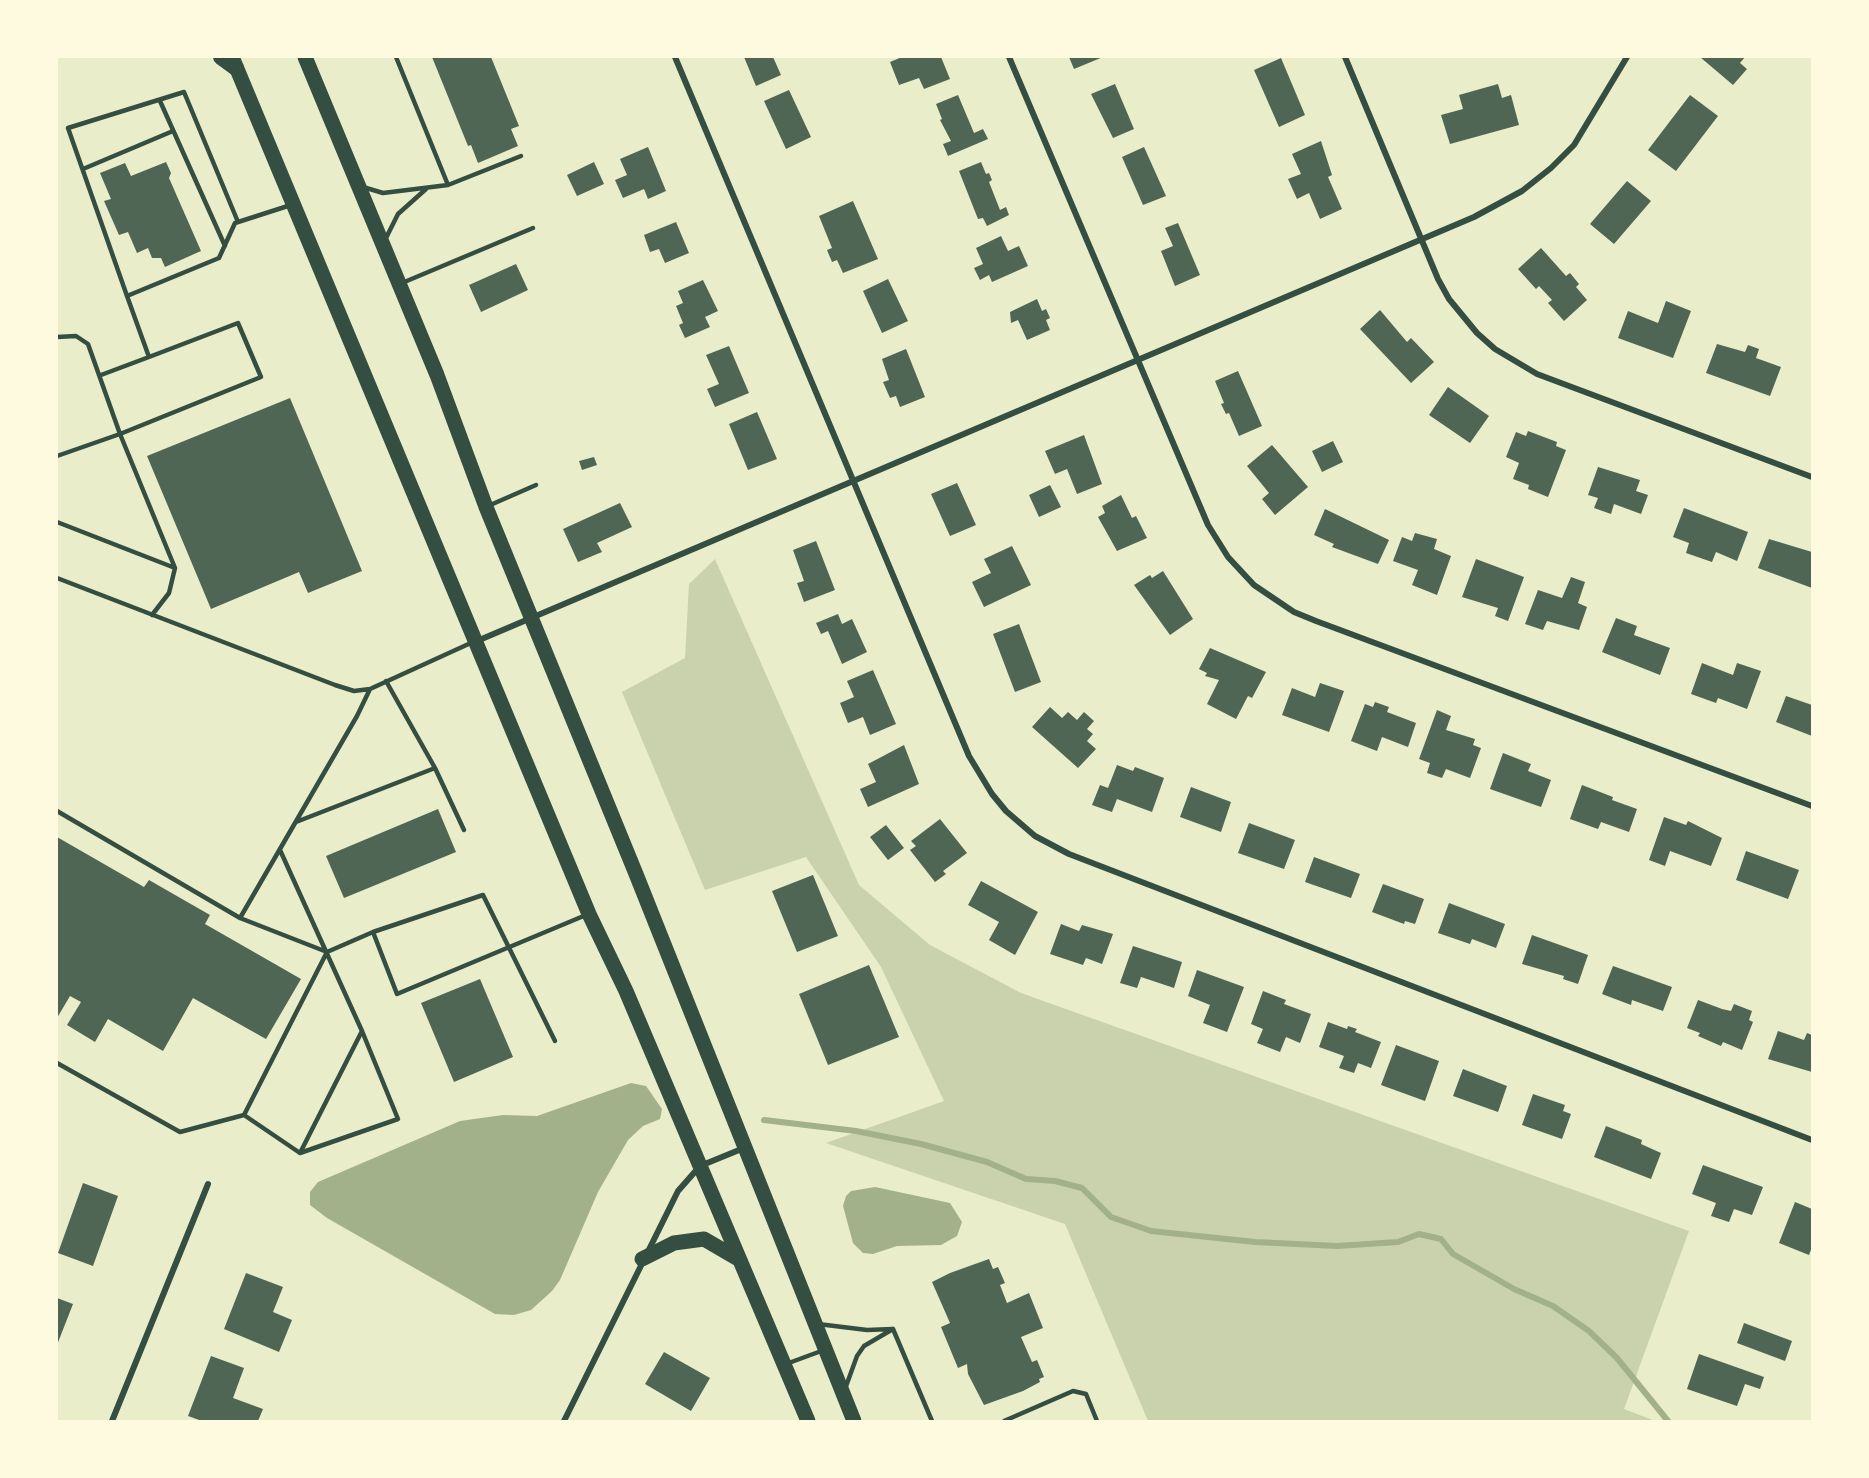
<!DOCTYPE html>
<html>
<head>
<meta charset="utf-8">
<style>
  body { margin:0 }
  #map { position:relative; width:1869px; height:1478px; overflow:hidden; background:#e9edc9; font-family:"Noto Sans",sans-serif }
  canvas { display:block }
  .frame { position:absolute; inset:0; border:58px solid #fefae0; pointer-events:none }
</style>
</head>
<body>
<div id="map">
<canvas width="1869" height="1478"></canvas>
<div class="frame"></div>
</div>
<script>
const c = document.querySelector('canvas').getContext('2d');
c.lineJoin = 'round';
function fillPath(path, color) {
  c.fillStyle = color;
  c.fill(path, 'evenodd');
}
function toPath(rows) {
  const path = new Path2D();
  for (const r of rows) {
    path.moveTo(r[0], r[1]);
    for (let i = 2; i < r.length; i += 2) path.lineTo(r[i], r[i + 1]);
  }
  return path;
}
function stroke(path, color, width, dash) {
  c.strokeStyle = color;
  c.lineWidth = width;
  c.lineCap = dash ? 'butt' : 'round';
  c.setLineDash(dash || []);
  c.stroke(path);
}
const green = toPath([
  [715,559,859,885,930,945,1021,993,1689,1231,1624,1409,1655,1421,1148,1421,1065,1224,826,1143,944,1101,881,967,806,857,705,890,622,692,685,658,689,584]
]);
const water = toPath([
  [631,1083,646,1086,662,1109,660,1119,643,1126,628,1140,598,1192,560,1280,552,1291,531,1310,514,1315,495,1314,327,1218,310,1205,310,1192,318,1182,460,1121,503,1115,537,1116],
  [875,1187,950,1203,962,1222,957,1236,941,1245,897,1246,873,1254,863,1253,853,1243,843,1206,846,1196,851,1191]
]);
const stream = toPath([
  [764,1120,856,1131,921,1144,987,1162,1026,1179,1055,1181,1082,1188,1111,1217,1151,1231,1255,1242,1337,1246,1398,1242,1419,1234,1441,1239,1453,1254,1514,1289,1553,1306,1589,1331,1617,1358,1668,1421]
]);
const building = toPath([
  [432,57,491,57,519,126,511,129,518,146,478,163,471,145,468,146],
  [744,57,773,57,781,75,756,86],
  [902,57,941,57,950,79,924,89,919,78,899,85,890,62],
  [1069,57,1103,57,1074,69],
  [1700,57,1745,57,1740,63,1747,69,1733,85],
  [1281,58,1305,115,1279,127,1254,70],
  [1115,84,1134,129,1113,138,1091,94],
  [1498,84,1502,98,1511,95,1519,125,1450,144,1441,115,1463,109,1459,95],
  [789,90,811,137,786,149,764,101],
  [958,95,974,133,983,129,988,139,948,156,943,144,951,141,940,120,942,119,936,104],
  [1690,95,1718,116,1676,171,1648,150],
  [1321,141,1332,175,1328,177,1342,209,1320,219,1309,193,1297,199,1288,179,1301,174,1292,154],
  [648,147,666,191,648,199,644,189,623,198,615,180,627,175,620,159],
  [1144,147,1166,196,1143,205,1122,157],
  [166,162,171,173,169,178,201,251,165,267,161,258,152,258,148,248,137,253,128,232,119,235,104,201,111,199,100,173,125,163,131,176],
  [594,162,604,184,577,196,567,175],
  [981,162,986,174,989,173,992,180,989,182,1000,210,1006,207,1009,215,987,226,983,218,978,219,959,171],
  [1627,181,1651,201,1614,244,1590,224],
  [853,201,878,259,843,273,837,260,832,262,827,250,832,248,819,216],
  [676,222,689,253,665,263,659,249,650,252,644,235],
  [1178,223,1200,275,1175,286,1161,251,1173,246,1165,228],
  [1001,236,1008,251,1019,246,1028,266,992,282,989,275,980,280,974,268,983,264,976,248],
  [1541,248,1566,276,1570,273,1579,284,1576,287,1587,300,1564,321,1548,303,1552,300,1539,286,1536,289,1518,269],
  [516,264,528,290,481,312,469,285],
  [888,279,908,321,882,333,863,291],
  [703,280,718,311,705,317,710,327,685,338,679,325,683,323,676,306,683,303,678,291],
  [1037,299,1042,311,1046,309,1050,318,1046,320,1050,330,1027,340,1018,320,1011,323,1010,312],
  [1666,301,1691,311,1673,358,1618,338,1628,311,1658,323],
  [1380,310,1407,342,1411,338,1434,362,1411,383,1360,329],
  [1717,344,1745,352,1748,345,1759,349,1756,358,1781,367,1770,396,1706,373],
  [729,346,749,393,715,407,707,389,719,384,706,355],
  [906,349,925,397,900,407,896,396,890,398,883,382,889,380,882,359],
  [1238,371,1262,426,1239,436,1229,413,1226,414,1221,404,1224,403,1215,381],
  [1448,387,1489,416,1470,443,1429,415],
  [290,398,362,571,308,593,299,572,211,609,147,456],
  [757,412,777,459,748,470,729,424],
  [1528,431,1557,442,1556,446,1566,450,1548,497,1528,489,1529,485,1513,479,1519,463,1506,457,1516,432,1526,436],
  [1084,435,1102,484,1077,494,1067,469,1055,474,1045,451],
  [1333,441,1343,462,1322,472,1312,451],
  [1272,445,1308,487,1275,515,1262,499,1269,493,1247,466],
  [594,457,597,465,582,470,579,461],
  [1598,467,1640,480,1636,491,1648,495,1641,514,1614,504,1611,514,1594,508,1598,498,1588,495],
  [957,483,976,525,950,536,931,494],
  [1050,485,1061,507,1039,517,1029,495],
  [1121,495,1132,518,1136,516,1147,538,1117,551,1098,517,1105,513,1102,506],
  [620,503,632,527,597,543,602,552,578,562,563,529],
  [1684,508,1748,532,1737,561,1716,552,1712,562,1686,553,1689,543,1673,537],
  [1325,509,1389,540,1378,564,1332,547,1334,544,1314,535],
  [1415,533,1437,539,1434,549,1451,556,1437,595,1412,585,1418,570,1393,561,1402,537,1412,541],
  [1769,539,1812,552,1812,588,1758,568],
  [816,541,835,590,804,602,797,583,804,581,793,550],
  [1012,546,1031,585,984,607,972,582,991,573,984,559],
  [1476,559,1524,577,1508,621,1495,616,1498,608,1462,597],
  [1163,571,1193,619,1170,635,1134,585,1150,575,1152,578],
  [1571,577,1585,582,1578,603,1587,607,1579,630,1547,621,1543,630,1525,624,1538,590,1562,598],
  [838,614,842,624,852,619,867,652,842,664,828,631,821,634,816,623],
  [1616,618,1637,626,1634,635,1670,648,1660,675,1602,652],
  [1019,624,1041,682,1015,692,993,634],
  [1210,648,1266,672,1252,698,1248,696,1236,719,1207,704,1219,680,1205,676,1207,673,1199,669],
  [1702,663,1733,675,1737,663,1761,671,1747,709,1718,698,1716,703,1691,694],
  [873,670,896,724,870,735,863,717,848,723,840,703,854,697,847,681],
  [1320,683,1344,691,1329,732,1282,715,1292,688,1315,697],
  [1786,696,1812,705,1812,736,1776,722],
  [1375,702,1389,707,1387,712,1416,723,1408,747,1382,737,1377,751,1351,741,1365,704,1373,707],
  [1050,707,1062,718,1068,712,1077,720,1084,712,1094,721,1087,729,1093,734,1087,741,1096,749,1078,768,1032,727],
  [1437,710,1451,716,1446,730,1475,739,1473,745,1481,748,1470,778,1446,769,1442,778,1427,773,1430,763,1419,759],
  [904,745,919,784,868,807,860,789,876,782,868,764],
  [1503,753,1531,764,1528,771,1551,780,1541,807,1490,789],
  [1117,765,1133,771,1135,767,1164,778,1152,812,1117,799,1112,812,1092,805,1100,785,1108,788],
  [1582,785,1613,797,1612,800,1637,809,1629,832,1601,822,1598,829,1570,819],
  [1191,787,1231,802,1221,832,1180,817],
  [438,809,456,852,344,898,326,856],
  [1664,817,1686,825,1688,821,1722,838,1711,866,1670,851,1665,866,1649,860],
  [940,819,967,853,943,871,946,874,935,882,910,850,916,846,911,841],
  [1249,823,1295,840,1284,869,1238,853],
  [886,825,904,848,888,860,870,837],
  [57,837,144,887,149,880,210,915,205,924,301,979,266,1039,193,998,163,1051,108,1019,95,1042,67,1025,81,1002,70,996,57,1018],
  [1746,851,1799,870,1788,899,1736,880],
  [1314,857,1360,874,1351,898,1305,882],
  [813,875,838,936,797,952,772,891],
  [981,881,1038,912,1015,955,989,940,999,922,968,905],
  [1383,884,1424,899,1415,924,1405,921,1404,924,1372,912],
  [1449,903,1505,924,1496,948,1472,939,1470,944,1438,933],
  [1061,924,1079,931,1082,925,1113,934,1102,964,1086,958,1083,965,1050,954],
  [1532,935,1588,955,1578,984,1563,979,1564,976,1522,964],
  [1133,946,1182,962,1174,988,1141,977,1137,988,1120,983],
  [869,965,899,1037,828,1065,799,994],
  [1613,966,1672,987,1663,1011,1632,1000,1631,1005,1602,994],
  [1197,970,1244,987,1227,1032,1203,1023,1210,1005,1188,996],
  [480,979,513,1057,454,1082,421,1003],
  [1263,991,1286,1000,1284,1004,1311,1014,1300,1043,1286,1037,1280,1052,1257,1043,1263,1029,1251,1024],
  [1698,1000,1722,1009,1731,1011,1734,1004,1752,1011,1749,1020,1753,1022,1742,1050,1723,1042,1721,1046,1698,1036,1700,1033,1687,1028],
  [1328,1022,1347,1029,1348,1026,1357,1029,1355,1032,1381,1042,1371,1068,1358,1063,1354,1073,1339,1068,1344,1056,1319,1047],
  [1778,1031,1804,1040,1807,1033,1812,1035,1812,1072,1768,1059],
  [1396,1045,1439,1061,1425,1101,1381,1085],
  [1463,1069,1507,1086,1498,1112,1453,1096],
  [1533,1094,1565,1105,1563,1111,1571,1114,1562,1139,1522,1125],
  [1606,1126,1642,1140,1641,1144,1661,1153,1651,1179,1594,1157],
  [1703,1165,1763,1187,1752,1215,1734,1209,1729,1222,1711,1216,1716,1203,1692,1194],
  [83,1183,118,1196,93,1266,58,1253],
  [1795,1202,1812,1209,1812,1247,1809,1255,1779,1243],
  [989,1259,993,1269,998,1267,1005,1283,1000,1285,1007,1303,1029,1293,1043,1328,1021,1337,1032,1362,1037,1360,1044,1377,1039,1379,1040,1382,1023,1391,984,1405,968,1374,967,1364,958,1368,941,1327,950,1323,932,1282,950,1273],
  [246,1273,283,1287,273,1312,292,1320,279,1352,224,1329],
  [57,1298,73,1304,57,1345],
  [1744,1323,1792,1341,1785,1361,1737,1343],
  [664,1352,710,1378,691,1411,645,1384],
  [1699,1354,1764,1377,1760,1389,1745,1384,1737,1406,1687,1389],
  [211,1356,244,1368,233,1398,263,1409,258,1421,202,1421,188,1416]
]);
const service = toPath([
  [396,57,448,185],
  [160,101,225,246],
  [83,169,173,131],
  [363,187,383,193,448,185,521,156],
  [238,222,184,92,68,128,127,296,219,258,235,223,291,205],
  [385,240,398,214,426,189],
  [402,283,533,228],
  [127,296,149,357,238,323,261,377,120,434,175,568,169,593,152,615],
  [57,337,76,336,88,344,120,434,57,456],
  [101,375,149,357],
  [488,506,536,485],
  [57,522,175,568],
  [57,578,335,685,354,691,370,689],
  [386,681,435,768,464,830],
  [57,811,240,918,357,716,370,689,473,642],
  [296,822,435,768],
  [280,850,362,1031,398,1119,300,1153,362,1031],
  [240,918,327,952,373,932,483,895,555,1041],
  [373,932,397,994,586,915],
  [57,1063,180,1132,244,1115,327,952],
  [244,1115,300,1153],
  [818,1324,867,1330,893,1329,864,1346,857,1356,845,1389],
  [893,1329,932,1421],
  [786,1364,824,1350],
  [1004,1421,1073,1391,1086,1394,1097,1421]
]);
const minor = toPath([
  [675,57,969,756,992,794,1006,811,1035,836,1069,854,1812,1140],
  [1009,57,1208,525,1228,557,1254,585,1294,612,1316,621,1812,806],
  [1345,57,1438,279,1449,299,1477,333,1495,349,1537,374,1812,477],
  [477,641,1474,217,1522,191,1551,168,1574,145,1627,57],
  [112,1421,208,1184],
  [564,1421,678,1191,700,1166,744,1148]
]);
const primary = toPath([
  [232,57,589,914,626,991,808,1421],
  [305,57,437,375,486,507,636,874,854,1421],
  [642,1259,674,1243,704,1239,740,1260]
]);
const trunk = toPath([
  [221,57,236,68]
]);
fillPath(green, '#cad2ad');
fillPath(water, '#a3b18a');
stroke(stream, '#a3b18a', 6);
fillPath(building, '#4f6655');
stroke(service, '#344e41', 4.5);
stroke(minor, '#344e41', 6);
stroke(primary, '#344e41', 15);
stroke(trunk, '#344e41', 16);
</script>
</body>
</html>
